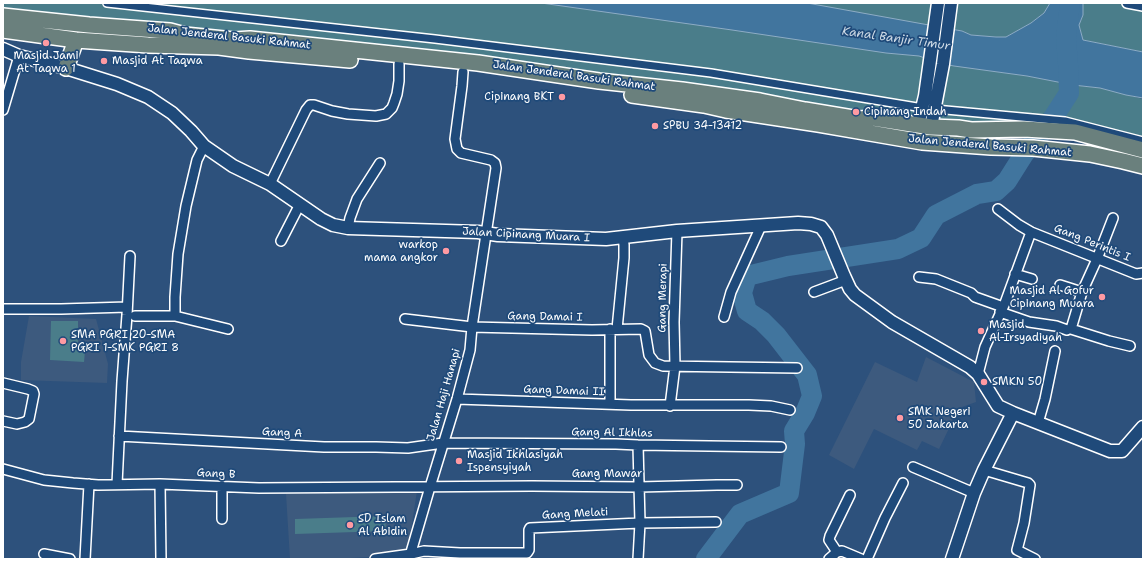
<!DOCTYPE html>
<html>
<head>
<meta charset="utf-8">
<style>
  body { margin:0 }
  #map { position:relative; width:1146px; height:562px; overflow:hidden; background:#2d517c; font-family:"Shantell Sans",sans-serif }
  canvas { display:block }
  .frame { position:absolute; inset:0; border:4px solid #fff; pointer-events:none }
</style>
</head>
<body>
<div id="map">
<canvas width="1146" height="562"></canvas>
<div class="frame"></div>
</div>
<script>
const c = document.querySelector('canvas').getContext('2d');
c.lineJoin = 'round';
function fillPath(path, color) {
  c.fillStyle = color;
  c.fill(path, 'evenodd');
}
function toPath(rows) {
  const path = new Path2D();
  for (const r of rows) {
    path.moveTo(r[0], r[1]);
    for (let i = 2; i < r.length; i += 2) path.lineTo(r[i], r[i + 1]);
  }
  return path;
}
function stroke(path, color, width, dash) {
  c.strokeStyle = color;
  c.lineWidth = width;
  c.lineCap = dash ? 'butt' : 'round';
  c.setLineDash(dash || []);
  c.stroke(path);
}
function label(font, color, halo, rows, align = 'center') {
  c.font = font + ' "Shantell Sans",sans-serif';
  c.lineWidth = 3.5;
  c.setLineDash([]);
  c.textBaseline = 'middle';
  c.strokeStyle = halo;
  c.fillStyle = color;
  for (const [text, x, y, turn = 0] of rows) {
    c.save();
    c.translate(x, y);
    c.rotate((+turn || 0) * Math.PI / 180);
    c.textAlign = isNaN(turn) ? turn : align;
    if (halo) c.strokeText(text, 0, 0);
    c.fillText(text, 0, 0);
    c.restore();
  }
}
const built = toPath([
  [29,316,96,319,108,364,107,383,21,380,21,362],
  [926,357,974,382,976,402,959,408,939,449,922,441,917,450,874,429,854,469,829,455,875,362,917,382],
  [417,491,407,555,333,559,290,559,286,494]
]);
const green = toPath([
  [3,3,938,3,918,125,780,105,3,16],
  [951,3,1050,3,1044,13,1031,23,1006,37,996,37,971,35,962,31,949,28],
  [1071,3,1127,3,1143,6,1143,52,1083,40,1079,25,1083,15],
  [943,64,1027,76,1073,85,1100,88,1143,99,1143,150,1075,132,931,127],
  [51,321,78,321,78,351,85,351,84,362,50,360],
  [385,516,386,531,295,534,295,519]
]);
const water = toPath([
  [541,3,807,3,962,31,971,35,996,37,1006,37,1031,23,1044,13,1050,3,1083,3,1083,15,1079,25,1083,40,1143,52,1143,98,1126,95,1100,88,1073,85,1027,76,954,66,943,64,919,56,886,53,732,30,541,3]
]);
const river = toPath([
  [706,559,740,514,789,493,795,444,794,431,805,413,812,396,807,375,776,335,762,321,747,311,742,293,747,276,788,266,898,249,921,238,936,215,977,194,996,191,1007,181,1024,154,1051,121,1069,93,1068,64,1066,38,1070,3]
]);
const pedestrian = toPath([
  [107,3,435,39,711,73,923,108],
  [935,109,1065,121,1143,141]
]);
const minor = toPath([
  [1127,3,1143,6],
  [3,110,19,56],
  [204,146,197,160,186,206,178,254,175,297,175,316,228,329],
  [270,184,306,110,310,105,314,105,332,111,348,114,376,116,386,114,392,108,394,103,397,94,399,81,399,64],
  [998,209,1019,225,1031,232,1136,274,1143,273],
  [1113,218,1097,259,1082,292,1071,329,1109,341,1130,346],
  [348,228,350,218,357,199,380,163],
  [281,241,300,204],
  [1015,274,1032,279],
  [919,277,936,279,971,293,975,297,1003,307],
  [1060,285,1082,292],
  [814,292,846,280],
  [3,309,61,309,127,307],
  [1000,312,1029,322,1056,326,1067,330],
  [135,316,175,316],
  [724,317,731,292,761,226],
  [405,319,472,327,592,330,641,329,645,331,649,355,655,363,663,366,797,368],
  [617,329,624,258,624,245,623,237],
  [978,374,985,347,1005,303,1031,232],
  [3,383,28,389,33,391,34,394,29,419,25,422,17,424,3,421],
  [457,399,631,405,749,405,771,406,790,410],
  [610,404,610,329],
  [670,406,675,366,674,322,677,231],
  [1038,423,1045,399,1055,351],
  [119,436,324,447,376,447,408,448,443,443,616,444,638,445,781,447],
  [913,467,974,493],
  [3,469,44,480,73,483,98,485,160,484,259,488,532,486,639,487,717,485,737,485],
  [984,470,1028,483,1030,485,1024,523,1017,550,1035,559],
  [117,484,122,381,127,315,130,256],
  [160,484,161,559],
  [222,519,222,486],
  [837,552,829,540,830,536,850,495],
  [44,554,70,559],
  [85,559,89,484],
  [375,559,411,554,424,551,460,553,527,553,529,550,529,530,530,528,640,523,716,522],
  [409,559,430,487,457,399,470,350,472,327,496,168,495,163,491,160,461,153,457,149,455,139,462,86,463,72],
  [638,559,640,523,638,445],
  [829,559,837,552,842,551,861,559],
  [867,559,885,518,903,483]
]);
const tertiary = toPath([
  [3,49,19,56,66,68,117,84,148,97,172,113,191,131,204,146,233,166,270,184,321,219,333,225,348,228,478,232,498,235,606,239,677,231,798,223,811,224,821,227,827,235,844,276,850,289,855,295,892,322,970,367,978,374,998,406,1013,413,1110,451,1122,451,1143,427],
  [918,125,925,96,938,3],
  [931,127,943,64,951,3],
  [952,559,974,493,984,470,1013,413]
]);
const primary = toPath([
  [3,16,89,25,170,31,185,35,234,40,250,39,478,63,599,81,682,90,760,101,805,110,859,119,873,118,931,127,958,128,971,130,1024,129,1075,132,1143,150],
  [3,30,76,40,148,45,219,47,249,51,350,60],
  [66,68,76,40],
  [632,95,704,105,726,110,818,124,922,142,991,147,1033,148,1090,154,1123,161,1143,166]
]);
const markers = [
  [46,43,4,"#ff9aa2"],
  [104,61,4,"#ff9aa2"],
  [562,97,4,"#ff9aa2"],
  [856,112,4,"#ff9aa2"],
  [655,126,4,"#ff9aa2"],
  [446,251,4,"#ff9aa2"],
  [1102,297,4,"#ff9aa2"],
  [981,331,4,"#ff9aa2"],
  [63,341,4,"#ff9aa2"],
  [984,382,4,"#ff9aa2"],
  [900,418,4,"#ff9aa2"],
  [459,461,4,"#ff9aa2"],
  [350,525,4,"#ff9aa2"]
];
const streetNames = [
  ["Jalan Jenderal Basuki Rahmat",229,37,6],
  ["Jalan Jenderal Basuki Rahmat",574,76,8],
  ["Jalan Jenderal Basuki Rahmat",990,146,5],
  ["Jalan Cipinang Muara I",526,235,3],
  ["Gang Perintis I",1092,243,22],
  ["Gang Merapi",663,298,-89],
  ["Gang Damai I",545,317,1],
  ["Gang Damai II",564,391,2],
  ["Jalan Haji Hanapi",444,395,-74],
  ["Gang A",282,433,3],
  ["Gang Al Ikhlas",612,433,1],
  ["Gang B",216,474,3],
  ["Gang Mawar",607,474],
  ["Gang Melati",575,514,-3]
];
const poiNames = [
  ["Masjid Jami",46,56,"center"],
  ["At Taqwa 1",46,69,"center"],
  ["Masjid At Taqwa",112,61],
  ["Cipinang BKT",554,97,"right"],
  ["Cipinang Indah",864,112],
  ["SPBU 34-13412",663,126],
  ["warkop",438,245,"right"],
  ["mama angkor",438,258,"right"],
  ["Masjid Al Gofur",1094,291,"right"],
  ["Cipinang Muara",1094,304,"right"],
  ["Masjid",989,325],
  ["Al-Irsyadiyah",989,338],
  ["SMA PGRI 20-SMA",71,335],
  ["PGRI 1-SMK PGRI 8",71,348],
  ["SMKN 50",992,382],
  ["SMK Negeri",908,412],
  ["50 Jakarta",908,425],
  ["Masjid Ikhlasiyah",467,455],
  ["Ispensyiyah",467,468],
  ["SD Islam",358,519],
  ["Al Abidin",358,532]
];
const waterNames = [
  ["Kanal Banjir Timur",896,39,8]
];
fillPath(built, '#3d5a7e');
fillPath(green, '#4a7d8a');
fillPath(water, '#41759e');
stroke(water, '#8dacc5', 1);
stroke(river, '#41759e', 20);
stroke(pedestrian, '#fff', 10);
stroke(minor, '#fff', 12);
stroke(tertiary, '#fff', 15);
stroke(primary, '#fff', 18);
stroke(pedestrian, '#1f4a7a', 7);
stroke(minor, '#1f4a7a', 9);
stroke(tertiary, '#1f4a7a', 12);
stroke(primary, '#6a807d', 15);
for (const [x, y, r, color] of markers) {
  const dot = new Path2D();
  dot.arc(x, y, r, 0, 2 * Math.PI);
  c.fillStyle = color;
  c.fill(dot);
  stroke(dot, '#1f4a7a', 1.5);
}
label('11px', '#fff', '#1f4a7a', streetNames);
label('11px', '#fff', '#1f4a7a', poiNames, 'left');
label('italic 12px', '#d0dce7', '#1f4a7a', waterNames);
</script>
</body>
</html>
